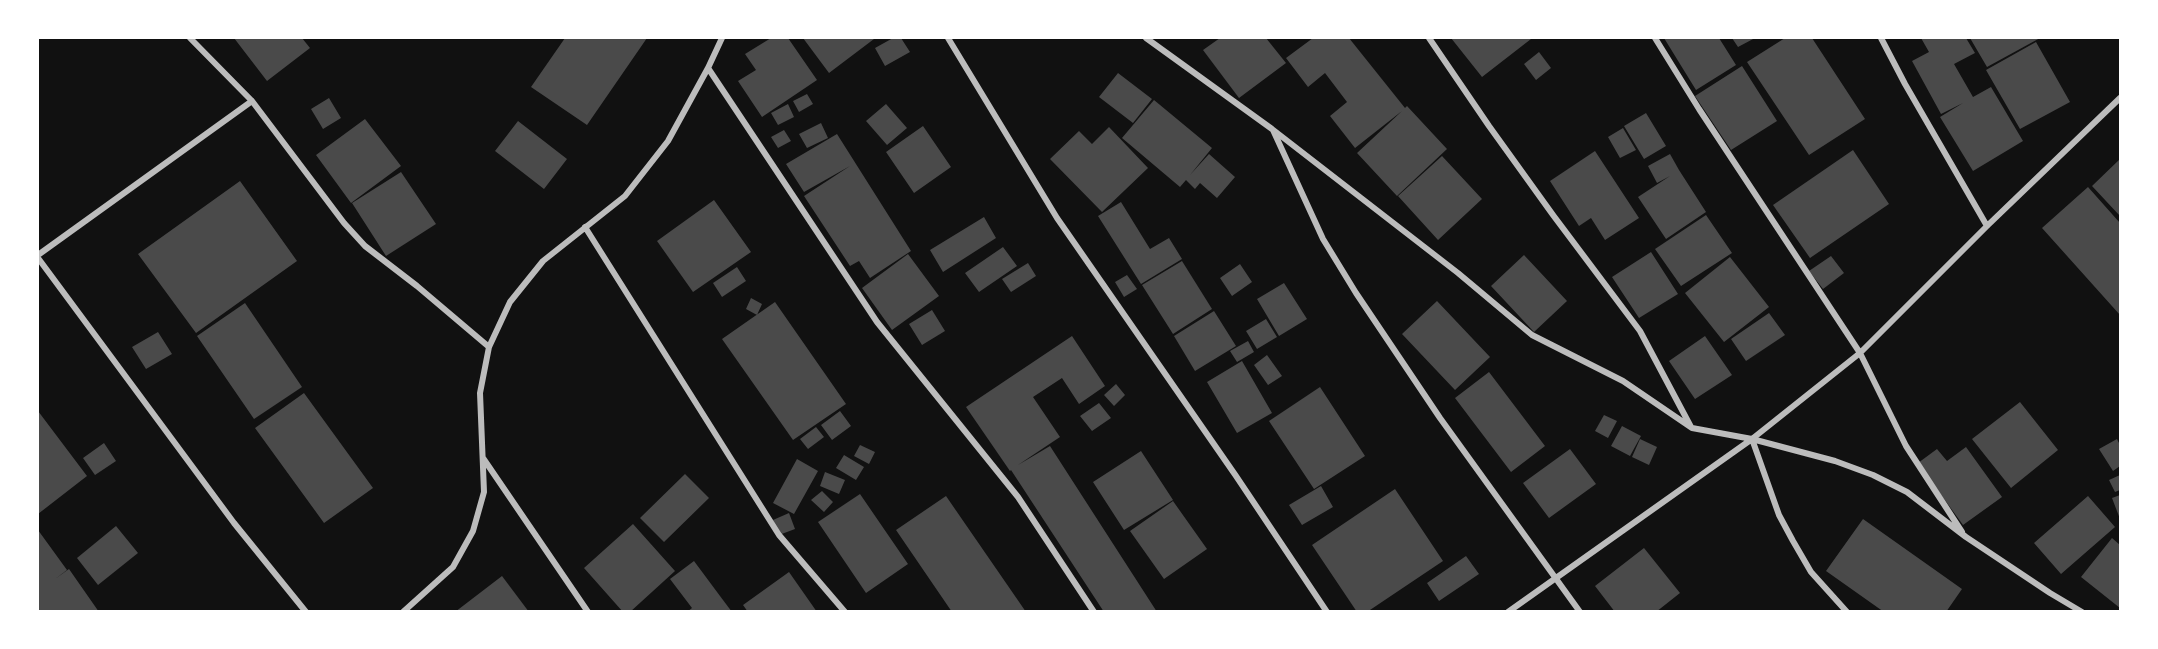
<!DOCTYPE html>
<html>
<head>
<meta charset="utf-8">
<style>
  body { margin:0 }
  #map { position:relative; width:2158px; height:649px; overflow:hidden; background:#111; font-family:"Fira Sans",sans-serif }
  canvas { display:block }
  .frame { position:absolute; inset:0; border:39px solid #fff; pointer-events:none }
</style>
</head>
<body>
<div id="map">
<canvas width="2158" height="649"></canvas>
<div class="frame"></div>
</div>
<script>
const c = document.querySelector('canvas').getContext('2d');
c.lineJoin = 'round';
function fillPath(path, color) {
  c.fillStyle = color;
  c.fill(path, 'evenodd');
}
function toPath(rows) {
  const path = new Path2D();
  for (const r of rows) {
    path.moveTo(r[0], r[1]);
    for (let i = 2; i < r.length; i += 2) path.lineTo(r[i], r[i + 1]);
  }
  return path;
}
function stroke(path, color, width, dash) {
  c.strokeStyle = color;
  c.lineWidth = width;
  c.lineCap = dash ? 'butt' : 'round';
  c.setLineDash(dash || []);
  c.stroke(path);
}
const building = toPath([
  [234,38,302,38,310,48,267,81],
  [565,38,647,38,587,125,531,87],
  [771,38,788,38,817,80,762,117,738,81,756,70,745,54],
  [803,38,873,38,874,39,829,73],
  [893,38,901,38,910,52,885,66,875,48],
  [1220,38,1266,38,1286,63,1239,98,1203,50],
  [1313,38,1349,38,1405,108,1407,106,1447,149,1397,196,1357,153,1402,111,1355,148,1330,116,1347,102,1325,73,1308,87,1286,58],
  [1451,38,1530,38,1531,39,1482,77],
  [1664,38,1719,38,1736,65,1696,90],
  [1732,38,1755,38,1738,47],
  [1785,38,1812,38,1865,119,1809,155,1747,62],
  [1921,38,1966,38,1975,53,1954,64,1973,97,1991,87,2023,141,1973,171,1940,117,1963,103,1941,114,1912,61,1929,52],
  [1970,38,2040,38,1987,67],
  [2036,42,2070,102,2020,129,1986,70],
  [1539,52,1551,68,1536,80,1524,64],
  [1742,66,1777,121,1731,150,1695,96],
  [1118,73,1152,99,1133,123,1099,97],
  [807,94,813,104,799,112,793,101],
  [329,98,341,118,323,129,311,109],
  [1154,100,1212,148,1190,175,1209,154,1235,177,1217,198,1200,183,1195,189,1186,180,1180,187,1122,138],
  [788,104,794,117,778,125,771,113],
  [886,104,907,128,887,145,866,121],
  [1646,113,1666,146,1644,159,1624,126],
  [365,119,401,166,351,203,316,155],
  [518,121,567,159,544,189,495,151],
  [821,123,828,138,807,148,799,134],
  [923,126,951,167,914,193,886,152],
  [1109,127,1148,168,1102,212,1050,159,1079,131,1092,144],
  [1623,128,1636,150,1620,158,1608,137],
  [784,130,791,141,778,148,771,137],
  [837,134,911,251,870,278,859,261,850,266,804,196,850,166,804,192,786,164],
  [1853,150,1889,204,1810,258,1773,205],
  [1595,151,1639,218,1605,240,1591,218,1579,226,1550,181],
  [1670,154,1679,170,1706,212,1666,239,1638,197,1670,176,1657,183,1648,166],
  [1442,156,1482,199,1438,240,1398,196],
  [2120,159,2120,216,2092,186],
  [401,172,436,224,386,256,352,203],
  [240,181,297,261,196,333,138,254],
  [2088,187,2120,223,2120,315,2042,228],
  [714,200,751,252,693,292,657,241],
  [1121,202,1150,249,1169,238,1182,259,1141,284,1098,216],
  [1706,215,1732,253,1681,286,1655,249],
  [984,217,996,238,943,272,930,250],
  [1003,247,1017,266,979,292,965,273],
  [1651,252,1678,294,1639,318,1612,277],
  [908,254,939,296,892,330,862,288],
  [1524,255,1567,301,1534,332,1491,286],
  [1831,256,1844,273,1823,289,1809,271],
  [1730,257,1769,307,1724,342,1685,293],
  [1182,261,1212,309,1173,334,1142,285],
  [1028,263,1036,276,1011,292,1002,279],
  [1240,264,1252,282,1232,296,1220,278],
  [737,267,746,281,722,297,713,283],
  [1127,275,1137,289,1124,297,1115,282],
  [1284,283,1307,319,1279,336,1257,299],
  [751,298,762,304,757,315,746,309],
  [1437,301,1490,357,1455,390,1402,334],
  [775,302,846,404,793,440,722,339],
  [245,303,302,387,254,419,197,336],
  [932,310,945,331,922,345,909,324],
  [1214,311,1236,346,1195,371,1174,336],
  [1769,313,1785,335,1746,361,1731,339],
  [1266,319,1277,337,1257,349,1246,331],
  [158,332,172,354,146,369,132,347],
  [1072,336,1105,386,1079,404,1062,378,1033,397,1060,437,1018,465,1050,446,1157,612,1104,612,1011,470,1010,471,966,407],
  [1705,336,1732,375,1695,399,1669,361],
  [1248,341,1254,352,1237,362,1230,351],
  [1267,355,1282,376,1268,385,1254,365],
  [1242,361,1272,413,1237,433,1207,382],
  [1489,372,1545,446,1511,472,1455,398],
  [1116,384,1125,395,1114,406,1104,395],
  [1320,387,1365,456,1314,489,1269,421],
  [304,393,373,488,324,523,255,428],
  [2020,402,2058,450,2011,488,1972,439],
  [1099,403,1111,418,1092,431,1080,416],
  [38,411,87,476,38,514],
  [840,411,851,426,832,440,821,425],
  [1604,415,1617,421,1608,438,1595,431],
  [1622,426,1641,436,1630,456,1611,446],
  [816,427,824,437,808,449,800,439],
  [1640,439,1657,447,1649,465,1632,457],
  [2117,439,2120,445,2120,466,2113,471,2099,449],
  [104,443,116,461,95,475,83,458],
  [860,445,875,452,869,464,854,456],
  [1966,447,2002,497,1963,525,1918,463,1937,449,1947,461],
  [1570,449,1596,484,1549,518,1523,483],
  [1141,451,1173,500,1124,530,1093,482],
  [844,455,864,467,856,480,836,468],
  [797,459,818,471,794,514,773,503],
  [825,472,845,480,839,494,820,486],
  [685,474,709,498,664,542,640,518],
  [2120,475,2120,490,2115,492,2109,480],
  [1321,486,1333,507,1302,525,1289,505],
  [1395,489,1443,561,1367,612,1357,612,1312,545],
  [822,491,833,502,824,512,811,500],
  [860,494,908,564,866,593,818,522],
  [2120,495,2120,519,2112,498],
  [946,496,1026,612,952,612,896,530],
  [2088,496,2115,527,2061,574,2034,543],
  [1173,501,1207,549,1164,579,1130,531],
  [789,513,795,529,779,535,773,520],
  [1863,519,1962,589,1946,612,1884,612,1826,571],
  [633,524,675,571,630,612,623,612,584,568],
  [116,526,138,553,98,585,77,558],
  [38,530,67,570,55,579,69,569,99,612,38,612],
  [2112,538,2120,545,2120,608,2081,577],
  [1644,548,1680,593,1656,612,1615,612,1595,586],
  [1466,556,1479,574,1439,601,1427,583],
  [694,561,720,596,732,612,687,612,692,608,670,579],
  [789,572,817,612,748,612,743,605],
  [502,576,529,612,455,612]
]);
const minor = toPath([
  [190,38,252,101,344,223,365,246,417,286,489,347],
  [948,38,1057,218,1236,476,1327,612],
  [1146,38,1272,129,1458,273,1532,335,1623,381,1692,428,1752,439,1835,461,1873,475,1907,492,1966,537,2050,593,2082,612],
  [1429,38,1489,126,1553,215,1640,331,1691,427],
  [1655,38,1699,109,1860,353,1906,446,1962,532],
  [1881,38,1905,84,1987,226],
  [708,68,877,322,1018,497,1094,612],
  [1273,130,1323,239,1356,293,1440,418,1580,612],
  [585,227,779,535,845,612],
  [38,255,252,101],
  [38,258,234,523,306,612],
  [1752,439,1779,515,1793,541,1811,572,1847,612],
  [483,458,588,612],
  [403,612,453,567,473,531,484,492,480,393,489,347,510,302,543,261,625,196,668,141,708,68,722,38],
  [1508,612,1752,439,1860,353,1987,226,2120,98]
]);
fillPath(building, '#4a4a4a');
stroke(minor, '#bcbcbc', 6);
</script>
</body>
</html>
